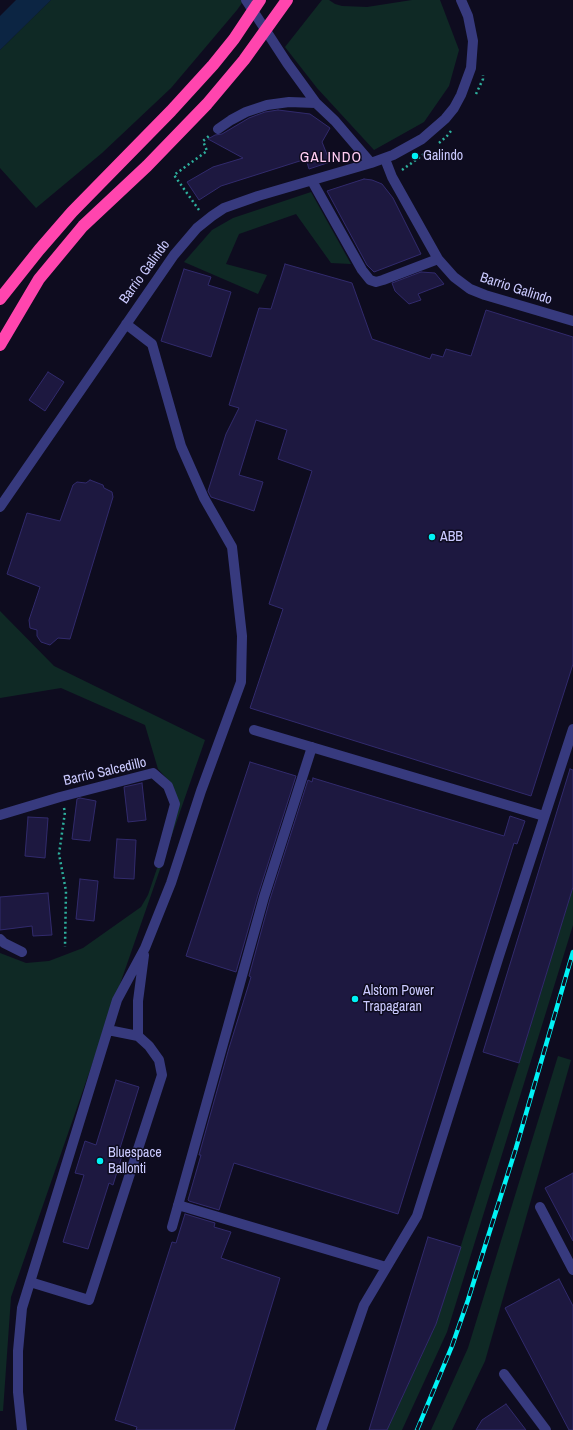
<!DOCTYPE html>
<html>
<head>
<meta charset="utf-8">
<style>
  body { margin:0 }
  canvas { display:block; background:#0e0c1f }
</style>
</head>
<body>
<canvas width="573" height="1430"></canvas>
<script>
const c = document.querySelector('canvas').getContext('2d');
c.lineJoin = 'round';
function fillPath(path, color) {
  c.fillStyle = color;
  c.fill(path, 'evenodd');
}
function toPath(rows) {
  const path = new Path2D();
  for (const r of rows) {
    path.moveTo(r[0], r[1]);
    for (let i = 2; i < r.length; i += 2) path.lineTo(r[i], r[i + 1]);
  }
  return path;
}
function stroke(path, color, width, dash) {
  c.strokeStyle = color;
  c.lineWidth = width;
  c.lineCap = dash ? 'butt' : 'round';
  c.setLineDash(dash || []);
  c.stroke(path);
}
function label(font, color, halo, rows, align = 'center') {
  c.font = font + ' "Archivo Narrow",sans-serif';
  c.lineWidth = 3;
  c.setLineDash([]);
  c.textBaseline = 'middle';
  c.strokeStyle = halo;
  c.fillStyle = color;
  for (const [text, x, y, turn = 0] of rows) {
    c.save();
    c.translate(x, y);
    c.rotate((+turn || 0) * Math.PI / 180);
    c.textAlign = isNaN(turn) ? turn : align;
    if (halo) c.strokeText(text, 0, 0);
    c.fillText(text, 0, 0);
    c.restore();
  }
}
const green = toPath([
  [51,0,244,0,237,10,171,88,102,153,36,208,0,168,0,50],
  [322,0,329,0,335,4,342,6,367,7,412,0,440,0,459,50,449,86,424,122,374,150,317,88,285,47],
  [311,192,351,264,331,263,296,214,239,234,226,264,267,275,258,294,184,262,212,230,233,218],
  [0,611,54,666,205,740,11,1297,3,1411,0,1411,0,953,26,963,49,961,83,948,141,907,148,895,179,803,172,784,158,769,145,725,61,688,0,698],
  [573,887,573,925,447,1332,402,1430,387,1430,436,1324,519,1063],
  [558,1056,571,1060,485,1361,452,1430,431,1430,468,1348]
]);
const water = toPath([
  [16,0,51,0,0,50,0,16]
]);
const building = toPath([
  [278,110,310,114,330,128,322,142,330,162,309,169,306,159,221,186,199,200,187,182,213,167,243,158,208,139,215,135,222,134,249,118,265,112,278,110],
  [364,179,372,180,382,184,393,198,421,254,374,272,367,265,327,191,364,179],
  [285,264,352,283,372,339,430,359,432,354,443,357,446,349,471,356,486,310,573,337,573,664,531,796,250,708,283,609,269,604,312,471,278,459,287,430,256,420,239,475,263,482,254,511,211,497,208,491,226,434,239,408,229,405,259,308,271,309,285,264],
  [184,269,211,277,208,285,231,292,211,357,161,341,184,269],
  [421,272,435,273,444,284,418,294,421,300,409,304,395,291,392,283,421,272],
  [48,372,64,382,45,411,29,400,48,372],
  [90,480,103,485,104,488,112,492,113,497,70,639,58,638,50,645,41,642,37,636,37,630,30,628,29,620,40,587,7,574,27,513,60,521,73,485,77,482,86,483,90,480],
  [250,762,296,776,258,895,236,972,186,956,250,762],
  [570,769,573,770,573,887,519,1063,483,1052,570,769],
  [313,778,504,836,510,816,525,821,517,844,514,843,398,1214,234,1163,219,1210,189,1201,188,1200,201,1155,199,1155,229,1048,251,977,249,976,270,899,308,780,312,782,313,778],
  [142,783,146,820,128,822,124,787,142,783],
  [80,798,96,801,90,841,72,839,77,799,80,798],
  [28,817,48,818,45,858,25,856,28,817],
  [117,839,136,840,134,879,114,878,117,839],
  [80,879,98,881,94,921,76,919,80,879],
  [48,893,52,935,33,936,32,926,0,930,0,897,48,893],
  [116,1080,139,1087,120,1148,124,1149,113,1185,109,1183,88,1249,63,1242,84,1175,75,1173,85,1141,96,1145,116,1080],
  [573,1173,573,1241,545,1188,573,1173],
  [185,1214,215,1223,214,1227,231,1232,221,1258,280,1278,234,1430,136,1430,137,1427,115,1420,172,1242,176,1243,185,1214],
  [428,1237,461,1247,436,1324,387,1430,369,1430,428,1237],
  [559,1279,573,1306,573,1430,569,1430,505,1308,559,1279],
  [506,1404,526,1430,476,1430,482,1420,506,1404]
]);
const path = toPath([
  [476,94,483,79,483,75],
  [439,143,447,136,451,131],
  [402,170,424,154],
  [199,210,174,175,207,151,203,141,209,136],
  [64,808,65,812,59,854,66,891,65,947]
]);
const minor = toPath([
  [246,0,287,63,316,103],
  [218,129,231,120,246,112,267,105,289,102,316,103,335,121,371,163],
  [385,159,392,177,438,259,454,277,470,289,485,295,573,321],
  [312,181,362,270,370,280,376,282,383,280,438,259],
  [0,507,174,255,197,228,212,216,224,208,258,196,371,163,393,155,422,139,445,119,454,108,461,95,471,68,473,41,468,16,461,0],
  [254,730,544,816],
  [0,815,60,797,153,773,168,786,175,804,159,863],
  [0,939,4,943,22,952],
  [138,1036,138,1001,144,955],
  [178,1205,386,1267],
  [540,1207,573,1270],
  [172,1227,264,897,312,747],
  [30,1282,89,1300,162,1075,159,1060,149,1046,138,1036,108,1030],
  [504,1374,546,1430],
  [22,1430,18,1392,18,1351,22,1308,117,1000,145,948,171,883,201,791,241,682,242,636,232,547,204,498,181,446,152,344,126,324],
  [321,1430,364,1305,417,1216,499,956,573,729]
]);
const highway = toPath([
  [0,299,39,250,72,212,171,111,213,65,234,39,260,0],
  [0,345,39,279,83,226,147,166,207,104,244,60,287,0]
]);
const rail = toPath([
  [417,1430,452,1346,468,1300,516,1148,573,952]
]);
const markers = [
  [415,156,4,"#00f2f5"],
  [432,537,4,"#00f2f5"],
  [355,999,4,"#00f2f5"],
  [100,1161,4,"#00f2f5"]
];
const poiNames = [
  ["Galindo",423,156],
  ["ABB",440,537],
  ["Alstom Power",363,991],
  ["Trapagaran",363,1007],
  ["Bluespace",108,1153],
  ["Ballonti",108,1169]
];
const streetNames = [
  ["Barrio Galindo",145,272,-54],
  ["Barrio Galindo",516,289,18],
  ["Barrio Salcedillo",105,772,-13]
];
const neighbourhoodNames = [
  ["GALINDO",331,158]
];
fillPath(green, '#0f2925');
fillPath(water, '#0c2543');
fillPath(building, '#1d1840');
stroke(building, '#312a6c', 1);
stroke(path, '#2db09d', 2.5, [2, 3]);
stroke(minor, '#373a7e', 10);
stroke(highway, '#ff45ae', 12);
stroke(rail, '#00f2f5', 4.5);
stroke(rail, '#0e0c1f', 3, [9]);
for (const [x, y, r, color] of markers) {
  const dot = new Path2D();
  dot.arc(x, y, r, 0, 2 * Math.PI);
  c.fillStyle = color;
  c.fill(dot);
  stroke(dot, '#0e0c1f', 1.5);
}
label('14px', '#cbcaff', '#0e0c1f', poiNames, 'left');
label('14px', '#cbcaff', '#0e0c1f', streetNames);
c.letterSpacing = '1px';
label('15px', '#ffccf1', '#0e0c1f', neighbourhoodNames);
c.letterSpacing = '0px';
</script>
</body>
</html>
